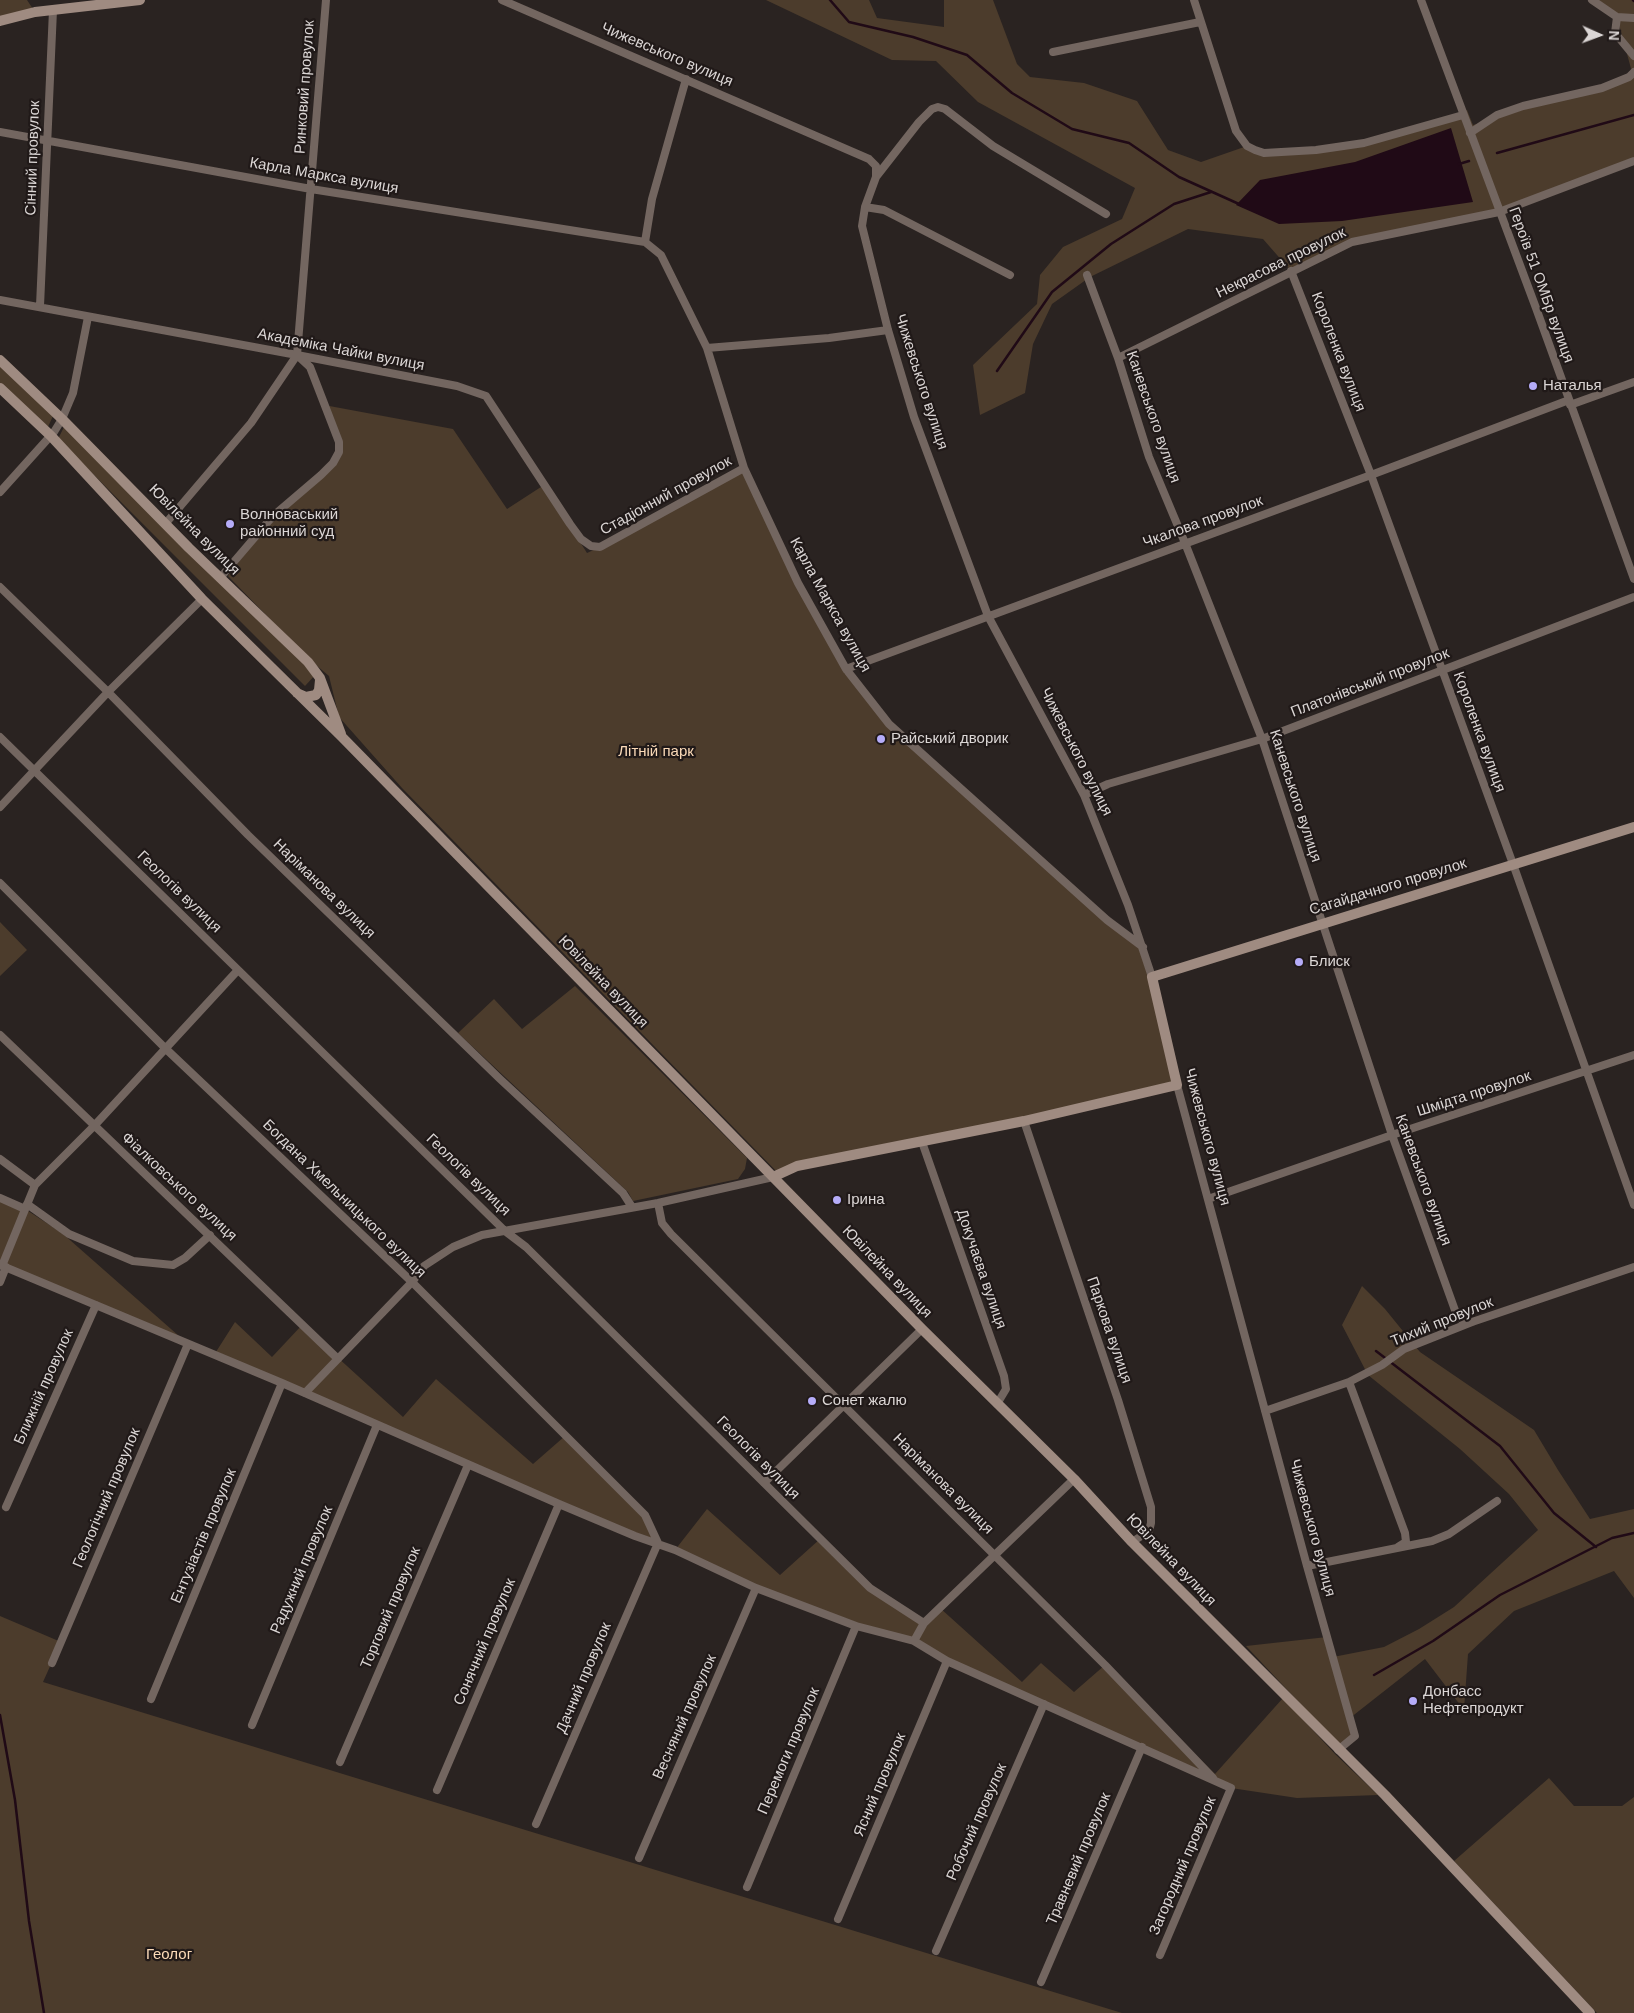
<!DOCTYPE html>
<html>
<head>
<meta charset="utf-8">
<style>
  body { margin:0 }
  #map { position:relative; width:1634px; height:2013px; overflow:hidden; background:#2a2321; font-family:Helvetica,sans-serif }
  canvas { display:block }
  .north { position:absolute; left:1574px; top:10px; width:50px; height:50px; -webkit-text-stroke:4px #201918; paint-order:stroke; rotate:92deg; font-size:14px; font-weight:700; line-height:20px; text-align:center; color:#dbd6d5 }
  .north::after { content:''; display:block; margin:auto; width:18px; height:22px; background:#dbd6d5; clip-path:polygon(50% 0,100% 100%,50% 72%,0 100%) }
</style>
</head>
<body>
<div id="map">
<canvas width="1634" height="2013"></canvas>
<div class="north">N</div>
</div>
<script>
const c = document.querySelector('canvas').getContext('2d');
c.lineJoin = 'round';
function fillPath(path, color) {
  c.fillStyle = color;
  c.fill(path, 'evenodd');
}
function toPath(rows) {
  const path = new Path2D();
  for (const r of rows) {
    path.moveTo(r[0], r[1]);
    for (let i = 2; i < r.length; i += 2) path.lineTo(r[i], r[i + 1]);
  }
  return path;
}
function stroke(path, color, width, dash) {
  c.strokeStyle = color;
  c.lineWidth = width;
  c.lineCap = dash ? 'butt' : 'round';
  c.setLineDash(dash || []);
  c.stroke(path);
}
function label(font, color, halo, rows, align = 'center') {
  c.font = font + ' Helvetica,sans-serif';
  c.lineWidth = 4.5;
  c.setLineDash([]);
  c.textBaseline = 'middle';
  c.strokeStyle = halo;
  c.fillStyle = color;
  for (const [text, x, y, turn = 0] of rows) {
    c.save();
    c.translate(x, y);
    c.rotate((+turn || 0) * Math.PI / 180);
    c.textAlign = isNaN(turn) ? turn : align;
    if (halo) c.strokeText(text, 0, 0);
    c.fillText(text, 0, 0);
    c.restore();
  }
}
const green = toPath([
  [0,0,27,0,35,12,0,21],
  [766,0,869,0,877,18,944,27,944,0,993,0,1017,64,1030,77,1084,83,1137,101,1168,150,1201,162,1247,146,1255,150,1316,150,1420,128,1467,110,1473,125,1633,76,1617,17,1595,0,1634,0,1634,161,1499,212,1352,242,1291,271,1263,239,1188,229,1090,277,1052,304,1033,344,1025,393,980,415,973,365,1037,304,1040,275,1063,247,1122,219,1135,188,978,102,936,61,892,60],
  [0,364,53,416,47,429,0,383],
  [324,405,453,429,507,509,544,485,587,553,600,547,744,468,798,583,846,669,889,724,1143,947,1177,1085,883,1148,780,1175,402,788,339,717,329,676,310,660,228,576,273,516,321,475,339,452],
  [65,425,317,673,305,686,58,439],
  [0,922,27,950,0,976],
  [575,986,747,1158,745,1169,738,1179,633,1201,628,1192,458,1033,494,999,522,1029],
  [0,1198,25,1209,62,1233,188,1344,0,1265],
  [1362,1286,1385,1309,1420,1352,1534,1430,1558,1470,1590,1519,1634,1509,1634,1598,1614,1571,1514,1611,1468,1654,1464,1710,1425,1659,1350,1718,1355,1736,1341,1747,1246,1646,1327,1637,1333,1657,1384,1647,1419,1629,1454,1607,1538,1530,1509,1494,1460,1449,1368,1375,1342,1325],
  [235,1322,272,1357,302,1325,403,1417,436,1379,533,1464,565,1436,645,1515,658,1543,214,1355],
  [707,1509,780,1575,820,1539,870,1588,924,1623,940,1608,1022,1682,1041,1663,1074,1692,1105,1665,1215,1774,1283,1698,1335,1754,1378,1795,1297,1798,1231,1788,947,1661,914,1641,856,1626,756,1588,675,1550],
  [0,1616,61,1642,43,1682,1122,2013,0,2013],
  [1549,1778,1574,1806,1622,1806,1634,1797,1634,2013,1597,2013,1454,1861]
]);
const water = toPath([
  [1451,128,1473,202,1342,221,1279,224,1236,205,1260,180,1355,162]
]);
const stream = toPath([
  [830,0,849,22,913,37,967,55,1012,93,1072,129,1129,143,1179,177,1239,204],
  [1633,0,1634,1],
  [1497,153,1634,115],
  [1459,164,1469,161],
  [997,371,1052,292,1111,244,1174,204,1211,192],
  [1376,1351,1500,1446,1554,1513,1596,1547],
  [1374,1675,1433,1641,1500,1595,1612,1538,1634,1533],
  [0,1715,15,1800,29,1921,44,2013]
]);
const street = toPath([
  [502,0,869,159,876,166,876,177,865,207,862,226,888,330,914,417,988,616,1084,795,1128,905,1152,977],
  [1194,0,1236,131,1247,146,1255,150,1264,153,1316,150,1364,143,1463,115],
  [1421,0,1536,308,1634,579],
  [1592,0,1617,17,1634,18],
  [1617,17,1615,33,1634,56],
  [1053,52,1200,22],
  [0,132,311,189,645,242,661,255,707,348,744,468,798,583,846,669,889,724,1107,920,1143,947],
  [1470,133,1497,115,1523,106,1602,88,1629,77,1634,72],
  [876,177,919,122,932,109,938,107,945,109,993,146,1106,214],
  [865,207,884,210,1010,275],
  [645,242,652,199,686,79],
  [1291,271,1371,475,1513,864,1634,1205],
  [1087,275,1118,358,1149,457,1185,543,1262,739,1392,1135,1456,1313,1463,1321,1472,1322],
  [0,300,297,355,457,386,486,396,570,524,581,539,591,546,600,547,744,468],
  [40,306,53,10],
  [707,348,829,338,888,330],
  [1118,358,1352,242,1499,212,1634,161],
  [1570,405,1634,382],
  [0,492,54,432,62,419,73,393,88,317],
  [166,523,251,423,297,355,326,0],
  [220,578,273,516,321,475,333,463,339,452,339,442,310,367,297,355],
  [0,587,108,692,248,835,500,1079,623,1193,632,1207],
  [846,669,1371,475,1569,400],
  [0,737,505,1231,526,1247,870,1588,924,1623],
  [1084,795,1108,784,1262,739,1634,597],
  [0,807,108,692,202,599],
  [0,883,166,1049,412,1282,645,1515,658,1543,536,1824],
  [0,1035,338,1359],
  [1177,1085,1307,1566,1355,1736,1338,1750],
  [1024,1121,1118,1400,1151,1507,1151,1523,1149,1531,1132,1542],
  [922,1142,1004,1376,1006,1389,997,1404],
  [0,1159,35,1185],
  [0,1198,25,1209],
  [1208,1199,1392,1135,1634,1055],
  [658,1203,662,1223,671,1234,1105,1665,1213,1778],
  [27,1204,69,1234,133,1261,173,1265,185,1258,210,1235],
  [0,1265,282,1383,559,1504,635,1536,675,1550,756,1588,856,1626,914,1641,947,1661,1231,1788,1160,1955],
  [2,1266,35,1185,94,1126,238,970],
  [0,1282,6,1267],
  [1349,1382,1405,1533,1406,1542,1398,1547],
  [305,1393,412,1282,424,1266,453,1247,482,1235,658,1203,773,1177],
  [1265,1411,1349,1382,1382,1365,1404,1349,1472,1322,1634,1267],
  [764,1483,922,1329],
  [6,1507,96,1305],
  [1307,1566,1432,1541,1449,1534,1497,1501],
  [914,1641,924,1623,1074,1479],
  [52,1663,188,1344],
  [151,1699,282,1383],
  [252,1725,377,1425],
  [340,1762,468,1465],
  [437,1790,559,1504],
  [639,1858,756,1588],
  [747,1887,856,1626],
  [838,1919,947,1661],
  [936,1951,1044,1704],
  [1041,1982,1142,1747]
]);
const secondary = toPath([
  [0,21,35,12,140,0],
  [0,360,62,419,189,548,308,662,320,678,341,734],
  [0,388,51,436,202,599,342,737,922,1329,1074,1479,1132,1542,1385,1795,1590,2013],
  [297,693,306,697,316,695,319,690,320,680],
  [773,1177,797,1166,1024,1121,1177,1085,1152,977,1634,827]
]);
const markers = [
  [1533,386,5,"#b5acf8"],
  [230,524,5,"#b5acf8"],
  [881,739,5,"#b5acf8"],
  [1299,962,5,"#b5acf8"],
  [837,1200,5,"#b5acf8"],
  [812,1401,5,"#b5acf8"],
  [1413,1701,5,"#b5acf8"]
];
const streetNames = [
  ["Чижевського вулиця",667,55,23],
  ["Ринковий провулок",305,87,-86],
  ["Сінний провулок",33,158,-88],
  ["Карла Маркса вулиця",324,176,10],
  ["Некрасова провулок",1281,263,-26],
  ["Героїв 51 ОМБр вулиця",1541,285,70],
  ["Академіка Чайки вулиця",341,350,11],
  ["Короленка вулиця",1338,352,69],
  ["Чижевського вулиця",921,382,72],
  ["Каневського вулиця",1153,417,71],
  ["Стадіонний провулок",666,496,-29],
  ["Чкалова провулок",1203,522,-20],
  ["Ювілейна вулиця",194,530,45],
  ["Карла Маркса вулиця",830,605,61],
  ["Платонівський провулок",1370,683,-21],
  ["Короленка вулиця",1479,732,70],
  ["Чижевського вулиця",1076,752,63],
  ["Каневського вулиця",1295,796,72],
  ["Сагайдачного провулок",1388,887,-17],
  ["Наріманова вулиця",324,889,44],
  ["Геологів вулиця",179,892,44],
  ["Ювілейна вулиця",603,982,46],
  ["Шмідта провулок",1474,1094,-18],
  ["Чижевського вулиця",1207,1137,75],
  ["Геологів вулиця",468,1175,44],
  ["Каневського вулиця",1423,1180,70],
  ["Фіалковського вулиця",179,1187,43],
  ["Богдана Хмельницького вулиця",344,1199,44],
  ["Докучаєва вулиця",981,1269,71],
  ["Ювілейна вулиця",887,1272,46],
  ["Тихий провулок",1442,1322,-22],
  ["Паркова вулиця",1109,1330,71],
  ["Ближній провулок",44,1387,-66],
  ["Геологів вулиця",758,1458,45],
  ["Наріманова вулиця",943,1484,45],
  ["Геологічний провулок",107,1498,-67],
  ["Чижевського вулиця",1312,1528,75],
  ["Ентузіастів провулок",204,1536,-67],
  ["Ювілейна вулиця",1171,1560,46],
  ["Радужний провулок",302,1570,-67],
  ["Торговий провулок",391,1608,-67],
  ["Сонячний провулок",485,1642,-67],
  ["Дачний провулок",584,1678,-67],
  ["Весняний провулок",685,1717,-66],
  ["Перемоги провулок",789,1751,-67],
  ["Ясний провулок",880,1785,-67],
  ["Робочий провулок",977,1822,-66],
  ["Травневий провулок",1079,1859,-67],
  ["Загородний провулок",1183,1866,-67]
];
const poiNames = [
  ["Наталья",1543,386],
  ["Волноваський",240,515],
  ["районний суд",240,532],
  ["Райський дворик",891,739],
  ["Блиск",1309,962],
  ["Ірина",847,1200],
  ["Сонет жалю",822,1401],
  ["Донбасс",1423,1692],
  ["Нефтепродукт",1423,1709]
];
const parkNames = [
  ["Літній парк",656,752],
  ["Геолог",169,1955]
];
fillPath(green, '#4c3c2c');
fillPath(water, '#200a16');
stroke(stream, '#200a16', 2.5);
stroke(street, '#736660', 8);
stroke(secondary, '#9f8b81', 10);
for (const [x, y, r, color] of markers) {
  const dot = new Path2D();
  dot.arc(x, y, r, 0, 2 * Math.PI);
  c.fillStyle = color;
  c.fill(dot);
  stroke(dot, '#201918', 2);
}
label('15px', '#dbd6d5', '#201918', streetNames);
label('15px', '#dbd6d5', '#201918', poiNames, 'left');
label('15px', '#fbdab8', '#201918', parkNames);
</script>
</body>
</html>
